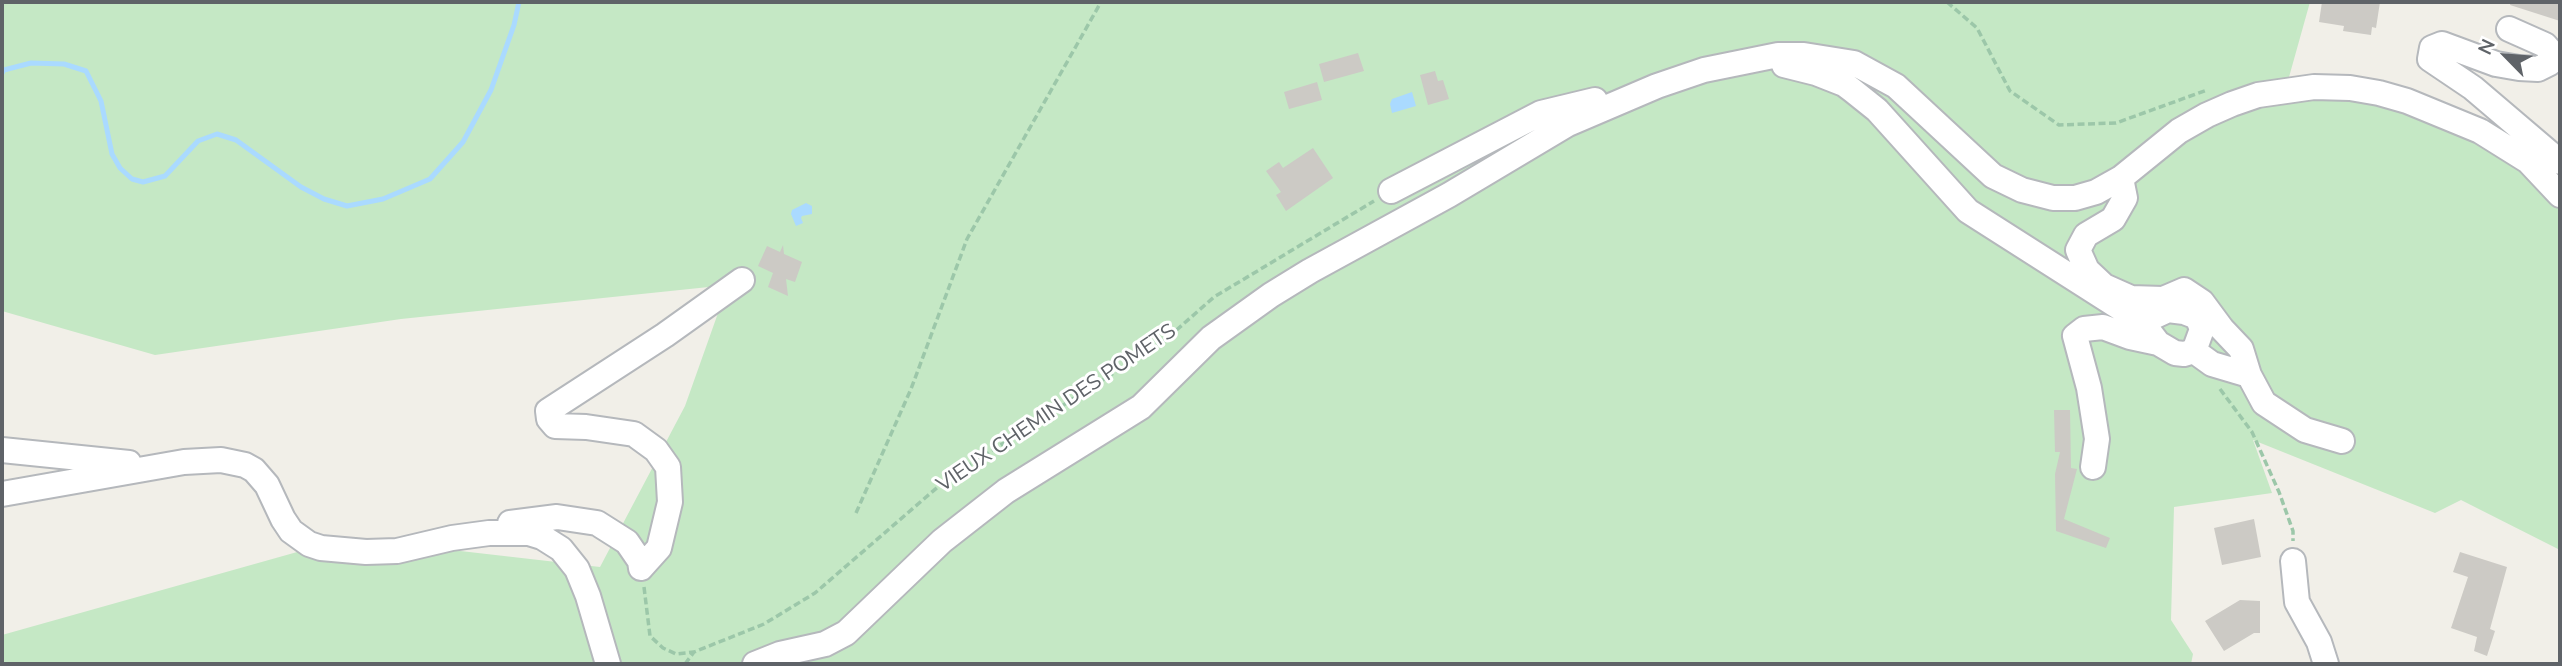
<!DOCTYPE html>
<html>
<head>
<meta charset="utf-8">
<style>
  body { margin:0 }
  #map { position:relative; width:2562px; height:666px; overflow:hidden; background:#f1efe8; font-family:"Nunito Sans",sans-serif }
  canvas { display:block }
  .frame { position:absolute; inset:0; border:4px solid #5f6368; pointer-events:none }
  .north { position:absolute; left:2471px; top:21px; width:70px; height:70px; -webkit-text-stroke:5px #fff; paint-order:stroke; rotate:295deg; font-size:19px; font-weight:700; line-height:28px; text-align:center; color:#5f6368 }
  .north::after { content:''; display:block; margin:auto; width:24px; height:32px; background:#5f6368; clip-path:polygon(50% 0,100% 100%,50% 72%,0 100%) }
</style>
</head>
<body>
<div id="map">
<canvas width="2562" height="666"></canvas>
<div class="frame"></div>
<div class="north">N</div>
</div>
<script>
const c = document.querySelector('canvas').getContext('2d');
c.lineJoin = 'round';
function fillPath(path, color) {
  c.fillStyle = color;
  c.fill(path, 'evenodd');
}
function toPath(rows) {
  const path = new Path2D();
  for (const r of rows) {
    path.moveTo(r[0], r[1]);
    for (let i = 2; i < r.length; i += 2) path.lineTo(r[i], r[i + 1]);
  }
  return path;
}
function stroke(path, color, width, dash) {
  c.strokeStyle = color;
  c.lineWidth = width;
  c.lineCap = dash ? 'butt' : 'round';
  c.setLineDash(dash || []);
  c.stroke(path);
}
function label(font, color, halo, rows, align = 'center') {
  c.font = font + ' "Nunito Sans",sans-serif';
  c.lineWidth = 6;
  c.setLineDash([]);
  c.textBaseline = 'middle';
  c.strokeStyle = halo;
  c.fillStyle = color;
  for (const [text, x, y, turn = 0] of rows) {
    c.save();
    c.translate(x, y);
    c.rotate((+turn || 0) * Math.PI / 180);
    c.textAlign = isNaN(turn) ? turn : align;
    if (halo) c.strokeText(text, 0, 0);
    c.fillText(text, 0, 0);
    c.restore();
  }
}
const green = toPath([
  [2,2,2310,2,2284,95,2394,104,2524,165,2560,203,2560,550,2461,500,2435,513,2253,440,2272,493,2174,507,2171,620,2193,654,2191,664,2,664,2,635,347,538,600,567,685,406,728,285,401,319,155,355,2,311]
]);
const water = toPath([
  [1412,92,1416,106,1392,113,1390,104,1392,99],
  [806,203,812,206,812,214,802,216,801,218,803,223,796,226,791,214,792,210]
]);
const stream = toPath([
  [2,73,4,70,31,63,64,64,86,71,101,101,112,154,120,168,132,179,143,182,165,176,198,141,217,134,236,140,301,187,324,199,347,206,383,199,430,179,463,142,491,90,514,25,519,2]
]);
const building = toPath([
  [2322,2,2380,2,2376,28,2372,27,2371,35,2343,31,2344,26,2319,22],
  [2511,2,2560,2,2560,21,2510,5],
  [1358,53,1364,71,1324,82,1319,64],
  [1435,71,1438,81,1443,80,1449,99,1428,105,1420,75],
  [1317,82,1322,100,1289,109,1284,92],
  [1313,148,1333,178,1286,211,1276,195,1281,192,1266,171,1279,162,1283,168],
  [783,245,784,254,802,262,795,282,786,279,788,296,768,287,773,273,758,266,767,246,780,252],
  [2054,410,2070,410,2071,468,2077,469,2064,519,2110,538,2106,548,2056,531,2055,474,2060,452,2055,452],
  [2254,519,2261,557,2222,565,2214,528],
  [2460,552,2507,567,2490,629,2495,631,2487,656,2474,651,2477,637,2451,628,2468,577,2453,572],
  [2240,600,2260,601,2260,633,2254,633,2224,651,2205,621]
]);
const path = toPath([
  [1947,2,1977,28,2010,91,2059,125,2116,123,2207,90],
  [2220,389,2252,432,2279,492,2293,531,2293,541],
  [856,513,911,389,967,239,1101,2],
  [644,587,650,636,663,648,676,654,694,652,764,624,815,593,947,479,1164,341,1214,297,1374,201],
  [685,664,694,652]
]);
const minor = toPath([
  [2509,29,2545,45,2552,53,2550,63,2538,69,2519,68,2496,64,2442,44,2432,48,2430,59,2473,88,2560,162],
  [1784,65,1816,73,1844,84,1852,90,1877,110,1968,211,2142,322,2158,343,2175,353,2184,354,2194,351,2202,329,2197,317,2184,312,2168,310,2142,322],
  [2121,178,2125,198,2113,219,2086,235,2078,250,2087,270,2104,286,2131,298,2163,299,2184,290,2202,302,2222,329,2241,349,2249,375,2264,403,2305,430,2342,441],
  [1391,191,1541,113,1595,100],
  [2194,351,2212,364,2249,375],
  [2,450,129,463],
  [2093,467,2097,439,2089,388,2075,336,2084,329,2103,327,2130,337,2158,343],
  [2,494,184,462,221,460,245,465,254,470,267,485,283,519,291,531,309,544,321,548,366,552,397,551,452,538,489,533,529,533,542,537,561,549,577,569,588,596,608,664],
  [510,523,557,517,597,523,627,542,640,561,641,568],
  [2293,561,2297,602,2319,642,2326,664],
  [641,568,659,548,670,502,668,467,656,450,634,434,586,427,555,426,549,419,548,411,665,335,742,280],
  [755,664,780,654,825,644,846,633,942,541,1006,491,1141,407,1211,338,1271,295,1310,271,1449,195,1568,124,1657,86,1704,70,1778,55,1804,55,1854,63,1896,86,1993,176,2022,190,2053,198,2075,198,2096,192,2121,178,2179,131,2207,115,2232,104,2258,95,2314,87,2350,88,2379,93,2407,101,2480,131,2528,161,2560,195]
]);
const streetNames = [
  ["VIEUX CHEMIN DES POMETS",1057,409,-34]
];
fillPath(green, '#c5e8c5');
fillPath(water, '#aadaff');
stroke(stream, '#aadaff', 5);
fillPath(building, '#cccac5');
stroke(minor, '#b5b8bc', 28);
stroke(path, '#9cc7a9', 3.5, [7, 3.5]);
stroke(minor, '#fff', 24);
label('21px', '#5f6368', '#fff', streetNames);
</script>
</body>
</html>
